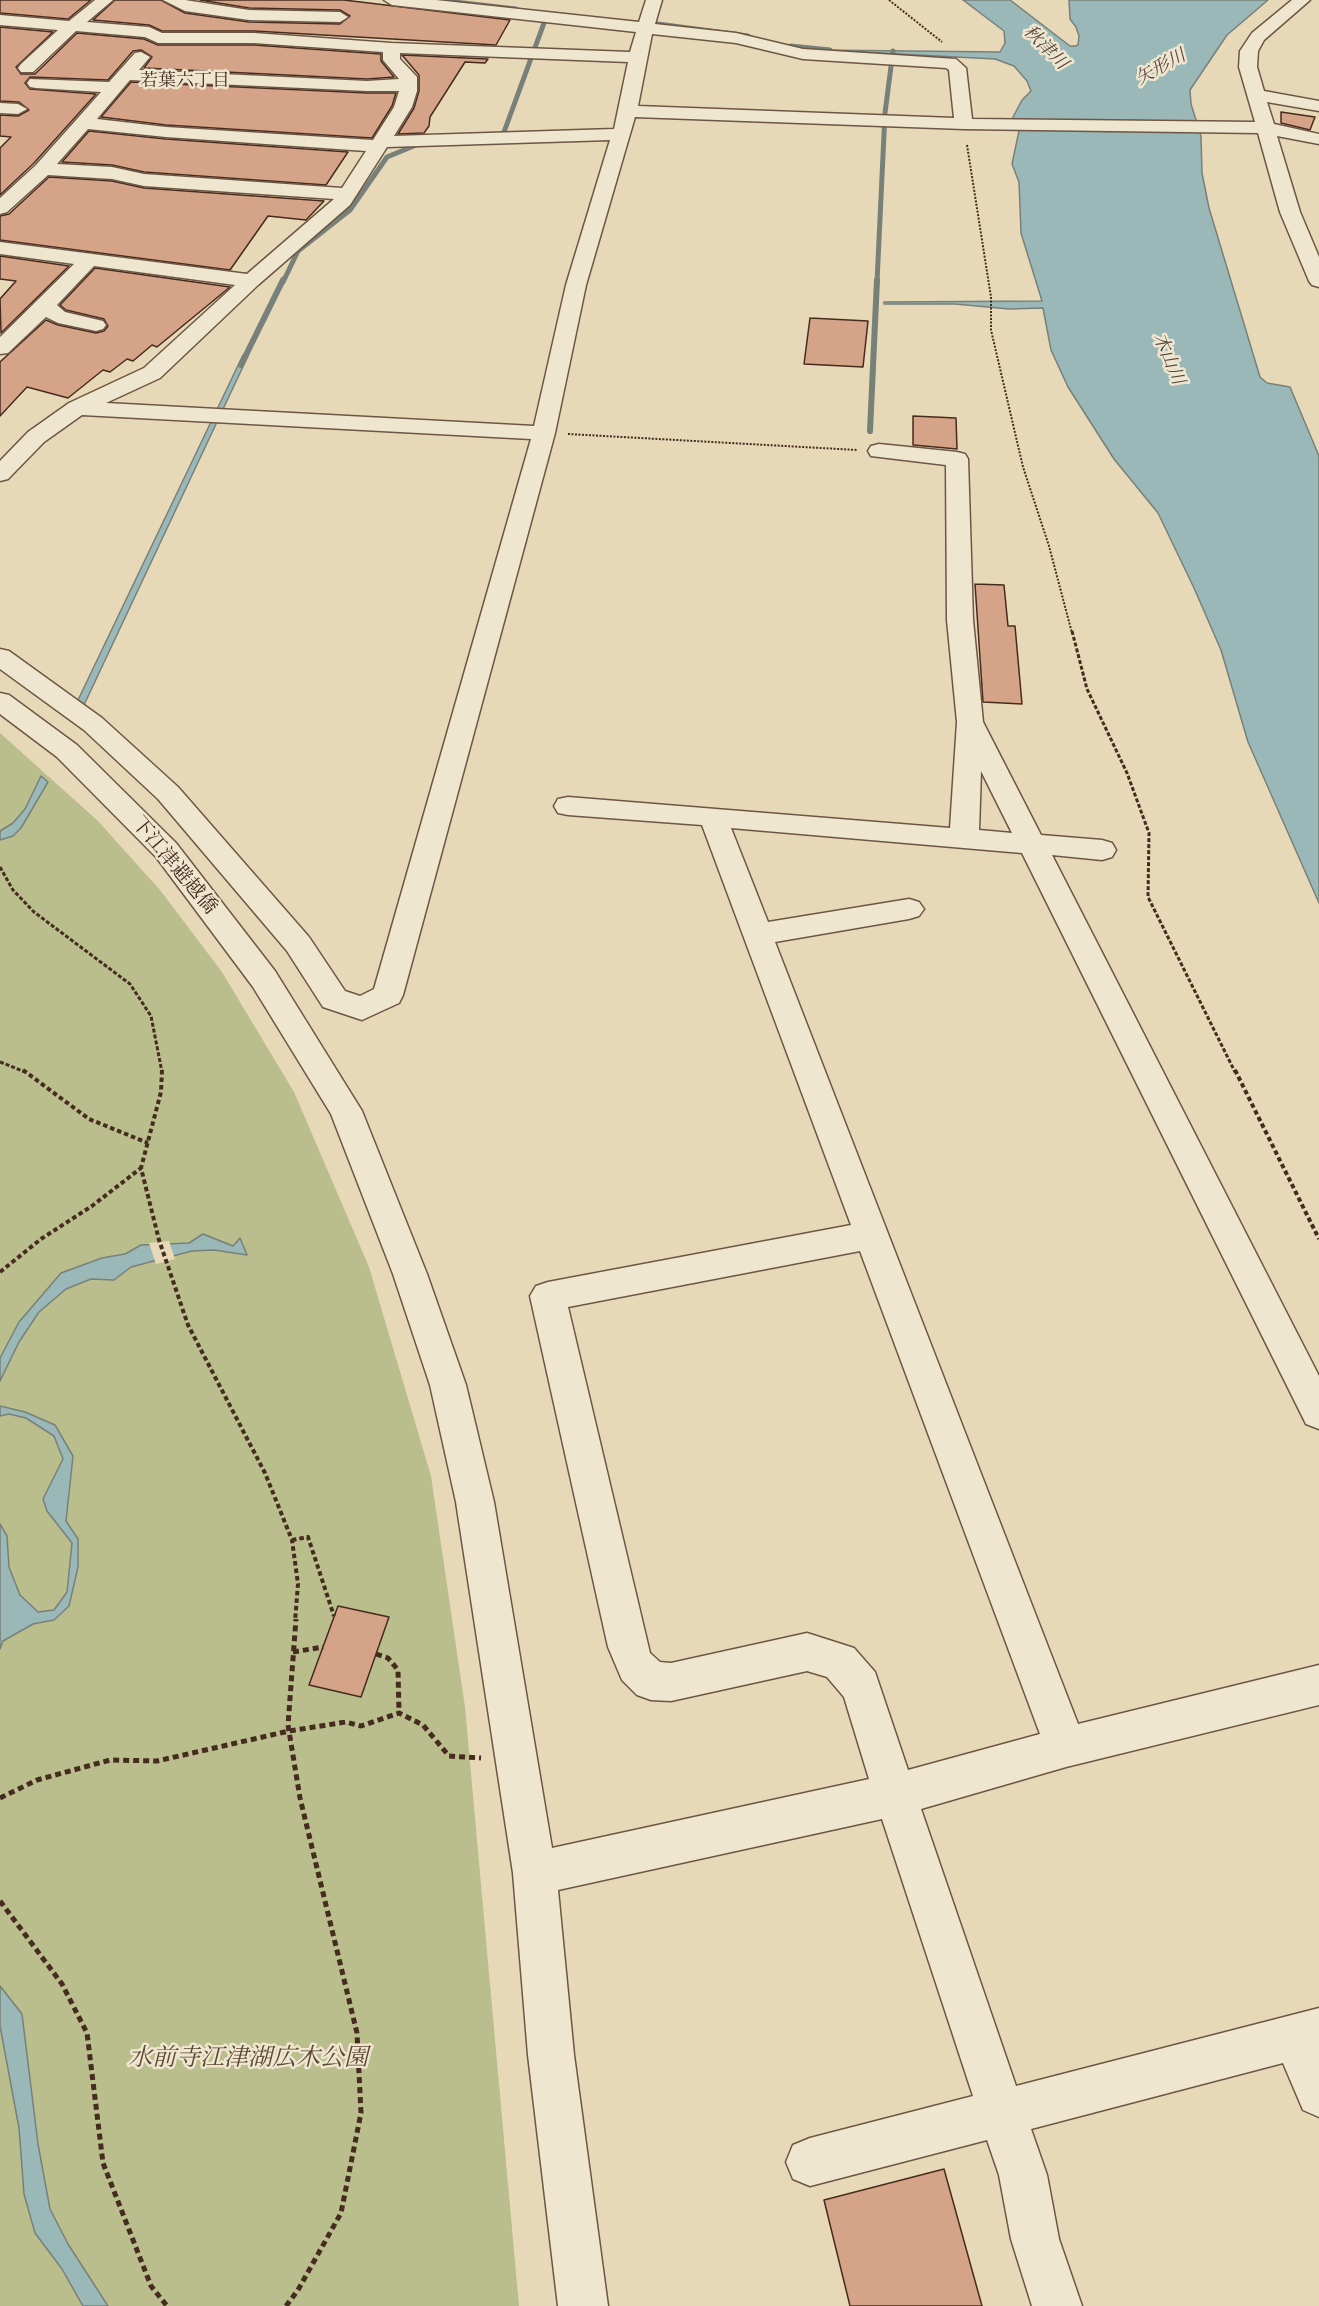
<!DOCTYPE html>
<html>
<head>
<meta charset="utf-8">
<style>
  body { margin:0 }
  canvas { display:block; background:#e7d9b7 }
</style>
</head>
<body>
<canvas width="1319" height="2306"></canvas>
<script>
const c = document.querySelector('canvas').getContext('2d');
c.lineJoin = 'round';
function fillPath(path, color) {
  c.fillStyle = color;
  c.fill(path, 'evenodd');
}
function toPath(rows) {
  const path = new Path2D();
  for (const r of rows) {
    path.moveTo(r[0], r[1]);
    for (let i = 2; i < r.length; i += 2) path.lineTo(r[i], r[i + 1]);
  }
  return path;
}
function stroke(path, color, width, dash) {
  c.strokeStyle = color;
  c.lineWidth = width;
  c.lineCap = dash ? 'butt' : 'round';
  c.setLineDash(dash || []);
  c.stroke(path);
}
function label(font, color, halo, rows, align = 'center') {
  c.font = font + ' "Gentium Book Plus","Noto Serif JP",serif';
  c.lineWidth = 5;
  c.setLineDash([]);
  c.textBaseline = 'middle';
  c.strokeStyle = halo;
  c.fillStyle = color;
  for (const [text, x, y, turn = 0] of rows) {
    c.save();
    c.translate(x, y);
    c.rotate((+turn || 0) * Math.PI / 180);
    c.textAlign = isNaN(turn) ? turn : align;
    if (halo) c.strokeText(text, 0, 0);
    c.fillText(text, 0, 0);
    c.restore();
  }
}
const green = toPath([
  [0,733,98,821,160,890,222,972,294,1092,369,1267,431,1476,465,1707,519,2306,0,2306]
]);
const water = toPath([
  [963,0,1010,0,1070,46,1075,46,1078,45,1079,36,1076,27,1070,19,1069,0,1268,0,1227,35,1190,90,1191,104,1201,136,1202,173,1209,208,1260,377,1267,383,1290,387,1319,456,1319,903,1248,742,1221,650,1194,588,1158,513,1114,459,1068,387,1051,350,1043,308,1009,309,955,304,884,304,884,302,1042,301,1021,233,1019,182,1012,164,1019,131,1013,117,1022,100,1031,91,1027,81,1014,66,995,59,820,50,1000,52,1005,43,1004,31,963,0],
  [243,355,248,356,84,705,78,700,243,355],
  [41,776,48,782,21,828,13,836,0,840,0,831,13,823,25,809,41,776],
  [203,1234,233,1246,240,1238,247,1255,214,1250,192,1251,131,1267,114,1280,91,1279,66,1289,39,1312,19,1342,0,1381,0,1358,19,1322,61,1273,102,1258,125,1254,141,1245,189,1243,203,1234],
  [0,1406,25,1412,55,1425,73,1456,66,1521,78,1539,78,1567,69,1606,54,1620,33,1624,3,1641,0,1649,0,1524,7,1536,9,1567,20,1595,38,1612,54,1610,67,1592,72,1543,47,1511,43,1499,63,1459,54,1436,26,1418,9,1414,0,1416,0,1406],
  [0,1986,22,2014,38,2144,50,2209,68,2244,108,2306,83,2306,62,2269,35,2233,24,2194,19,2128,0,2026,0,1986]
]);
const pier = toPath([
  [169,1241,175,1259,156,1264,149,1243]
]);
const streamFar1 = toPath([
  [437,0,516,9],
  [658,24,748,36],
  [791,46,830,50],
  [498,140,504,132,544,23],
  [283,282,298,251,350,210,387,157,421,143],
  [877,282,885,113,893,51]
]);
const stream = toPath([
  [241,365,283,280],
  [870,431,877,280]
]);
const building = toPath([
  [0,0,91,0,68,19,0,13,0,0],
  [115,0,161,0,185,13,249,22,340,24,350,16,340,10,249,8,200,0,344,0,510,20,496,45,254,31,162,31,149,25,93,20,115,0],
  [0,27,53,32,16,67,21,74,35,74,77,33,144,39,158,45,254,45,381,54,381,61,394,77,367,79,144,68,152,57,141,50,133,51,108,80,30,77,25,83,30,89,96,94,34,163,0,195,0,148,11,137,0,136,0,115,18,116,29,110,19,102,0,101,0,27],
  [402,55,488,59,485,63,465,62,430,117,429,126,424,133,398,134,414,108,419,91,419,75,402,55],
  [131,82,367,93,396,93,392,106,372,138,166,125,101,117,131,82],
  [1281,112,1315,117,1310,130,1281,123,1281,112],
  [89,131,166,139,348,152,326,185,144,172,112,165,62,162,89,131],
  [49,177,112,181,144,188,324,201,306,220,268,216,230,270,0,240,0,216,9,214,49,177],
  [0,256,69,266,1,333,0,299,16,281,0,279,0,256],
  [95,268,230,287,157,347,152,345,133,361,127,359,110,372,103,370,68,398,27,387,0,416,0,362,46,320,58,325,96,333,104,331,108,326,104,319,66,310,60,305,95,268],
  [810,318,868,321,863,367,804,364,810,318],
  [913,416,956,418,957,449,913,445,913,416],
  [975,584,1004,585,1008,626,1015,626,1022,704,983,702,975,584],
  [338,1606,389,1617,361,1697,309,1685,338,1606],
  [944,2169,982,2306,850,2306,824,2200,944,2169]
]);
const pathFar3 = toPath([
  [889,0,942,42],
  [967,145,991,297,991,330,1023,467,1049,546,1072,633],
  [568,434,857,450]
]);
const pathFar2 = toPath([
  [1072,631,1087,689,1127,773,1149,833,1148,897,1235,1072],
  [0,867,13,890,34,912,130,984,151,1016,162,1072],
  [0,1062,25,1072]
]);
const pathFar1 = toPath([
  [23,1070,89,1119,148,1143],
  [162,1070,161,1092,141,1168,159,1240,188,1325,265,1473,292,1540,298,1584,295,1621],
  [1235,1070,1319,1239],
  [0,1272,41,1239,92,1206,141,1168],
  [292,1540,308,1537,334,1616]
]);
const path = toPath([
  [293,1652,323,1647],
  [376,1654,388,1658,398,1670,399,1713],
  [0,1798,37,1780,110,1760,157,1761,289,1731,346,1722,361,1726,399,1713,423,1725,449,1756,481,1758],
  [0,1901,62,1984,87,2033,103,2163,151,2286,167,2306],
  [286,2306,298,2290,341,2213,361,2113,357,2033,300,1798,288,1725,296,1619]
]);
const minor = toPath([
  [95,0,113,0,87,22,149,27,162,33,254,33,391,43,630,52,636,32,392,5,384,0,436,0,639,22,646,0,662,0,655,24,736,33,803,49,956,59,966,68,972,119,1255,122,1239,67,1240,51,1252,33,1292,0,1310,0,1264,40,1258,51,1257,67,1264,91,1319,101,1319,111,1267,102,1274,124,1319,134,1319,144,1277,136,1300,212,1319,257,1319,287,1312,285,1309,281,1280,212,1258,133,964,129,635,117,586,285,555,433,403,995,399,1003,362,1020,323,1007,287,951,158,799,84,730,0,669,0,649,9,651,102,718,178,787,309,937,345,991,360,996,374,989,531,439,82,415,44,442,8,479,0,481,0,461,28,432,69,403,144,368,235,285,94,266,57,305,65,312,103,321,106,325,103,329,96,331,58,323,46,317,8,353,0,354,0,337,74,264,0,254,0,242,247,274,334,199,144,186,112,179,48,175,7,212,0,214,0,198,36,165,101,92,36,88,30,87,27,83,30,79,109,82,135,53,141,52,150,57,139,70,367,81,399,79,383,60,383,52,254,43,158,43,145,37,76,31,33,72,21,72,18,68,21,64,58,30,0,25,0,15,69,21,95,0],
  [652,34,736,43,803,59,946,68,949,70,954,118,638,106,652,34],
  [400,53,628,62,614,129,394,136,412,107,417,91,417,77,400,59,400,53],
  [130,80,367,91,399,91,394,107,373,140,166,127,97,119,130,80],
  [88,129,166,137,366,151,342,188,144,174,112,167,57,164,88,129],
  [610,140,566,285,534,426,106,403,160,378,258,285,350,205,387,147,610,140],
  [163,0,185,0,249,10,340,12,348,17,340,22,249,20,185,11,163,0],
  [0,103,18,104,27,109,18,114,0,113,0,103],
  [879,444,957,452,965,454,968,459,973,620,983,722,1041,835,1102,840,1112,843,1116,850,1112,857,1102,860,1052,855,1319,1376,1319,1429,1306,1424,1022,853,731,828,768,922,909,899,919,902,924,909,919,916,909,919,775,942,1078,1724,1319,1665,1319,1705,1066,1767,921,1809,1016,2086,1319,2008,1319,2117,1303,2110,1283,2063,1031,2129,1047,2175,1059,2239,1082,2306,1032,2306,1011,2239,999,2175,987,2140,810,2186,793,2179,786,2162,793,2145,810,2138,973,2096,882,1819,558,1890,574,2055,608,2306,558,2306,528,2055,513,1873,456,1502,430,1385,393,1274,331,1114,253,987,156,857,57,757,0,714,0,693,9,695,77,745,176,843,275,971,362,1111,427,1274,466,1385,494,1502,552,1848,869,1779,844,1697,827,1677,807,1671,671,1701,651,1700,637,1695,622,1680,608,1647,530,1296,536,1286,548,1282,851,1225,702,825,568,815,558,813,554,806,558,799,568,797,950,828,957,722,947,620,946,465,871,456,868,451,871,446,879,444],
  [981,771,1012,833,979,830,981,771],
  [860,1251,1040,1734,908,1770,875,1672,854,1648,807,1633,671,1663,660,1662,650,1653,568,1307,860,1251]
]);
const farWaternames = [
  ["秋津川",1045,48,45],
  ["矢形川",1161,68,-29],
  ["木山川",1168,359,67]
];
const farNeighbourhoodnames = [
  ["若葉六丁目",185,81]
];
const streetNames = [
  ["下江津避越僑",174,866,50]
];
const nearParknames = [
  ["水前寺江津湖広木公園",248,2059]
];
fillPath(green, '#b9be8c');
fillPath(water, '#9ab8b7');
stroke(water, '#78807a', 1.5);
fillPath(pier, '#e7d9b7');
stroke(streamFar1, '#78807a', 5);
stroke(stream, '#78807a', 6);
fillPath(building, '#d5a387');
stroke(building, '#462b1f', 1.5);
stroke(minor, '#6e5645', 3);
stroke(pathFar3, '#462b1f', 2, [2, 1.5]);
stroke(pathFar2, '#462b1f', 3, [4, 2]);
stroke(pathFar1, '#462b1f', 4, [4.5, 3]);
stroke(path, '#462b1f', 5, [6, 4]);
fillPath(minor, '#efe6d0');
label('italic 18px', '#57473d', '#efe6d0', farWaternames);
label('18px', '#462b1f', '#efe6d0', farNeighbourhoodnames);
label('20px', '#462b1f', '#efe6d0', streetNames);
label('italic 24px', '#5d4835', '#efe6d0', nearParknames);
</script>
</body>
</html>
